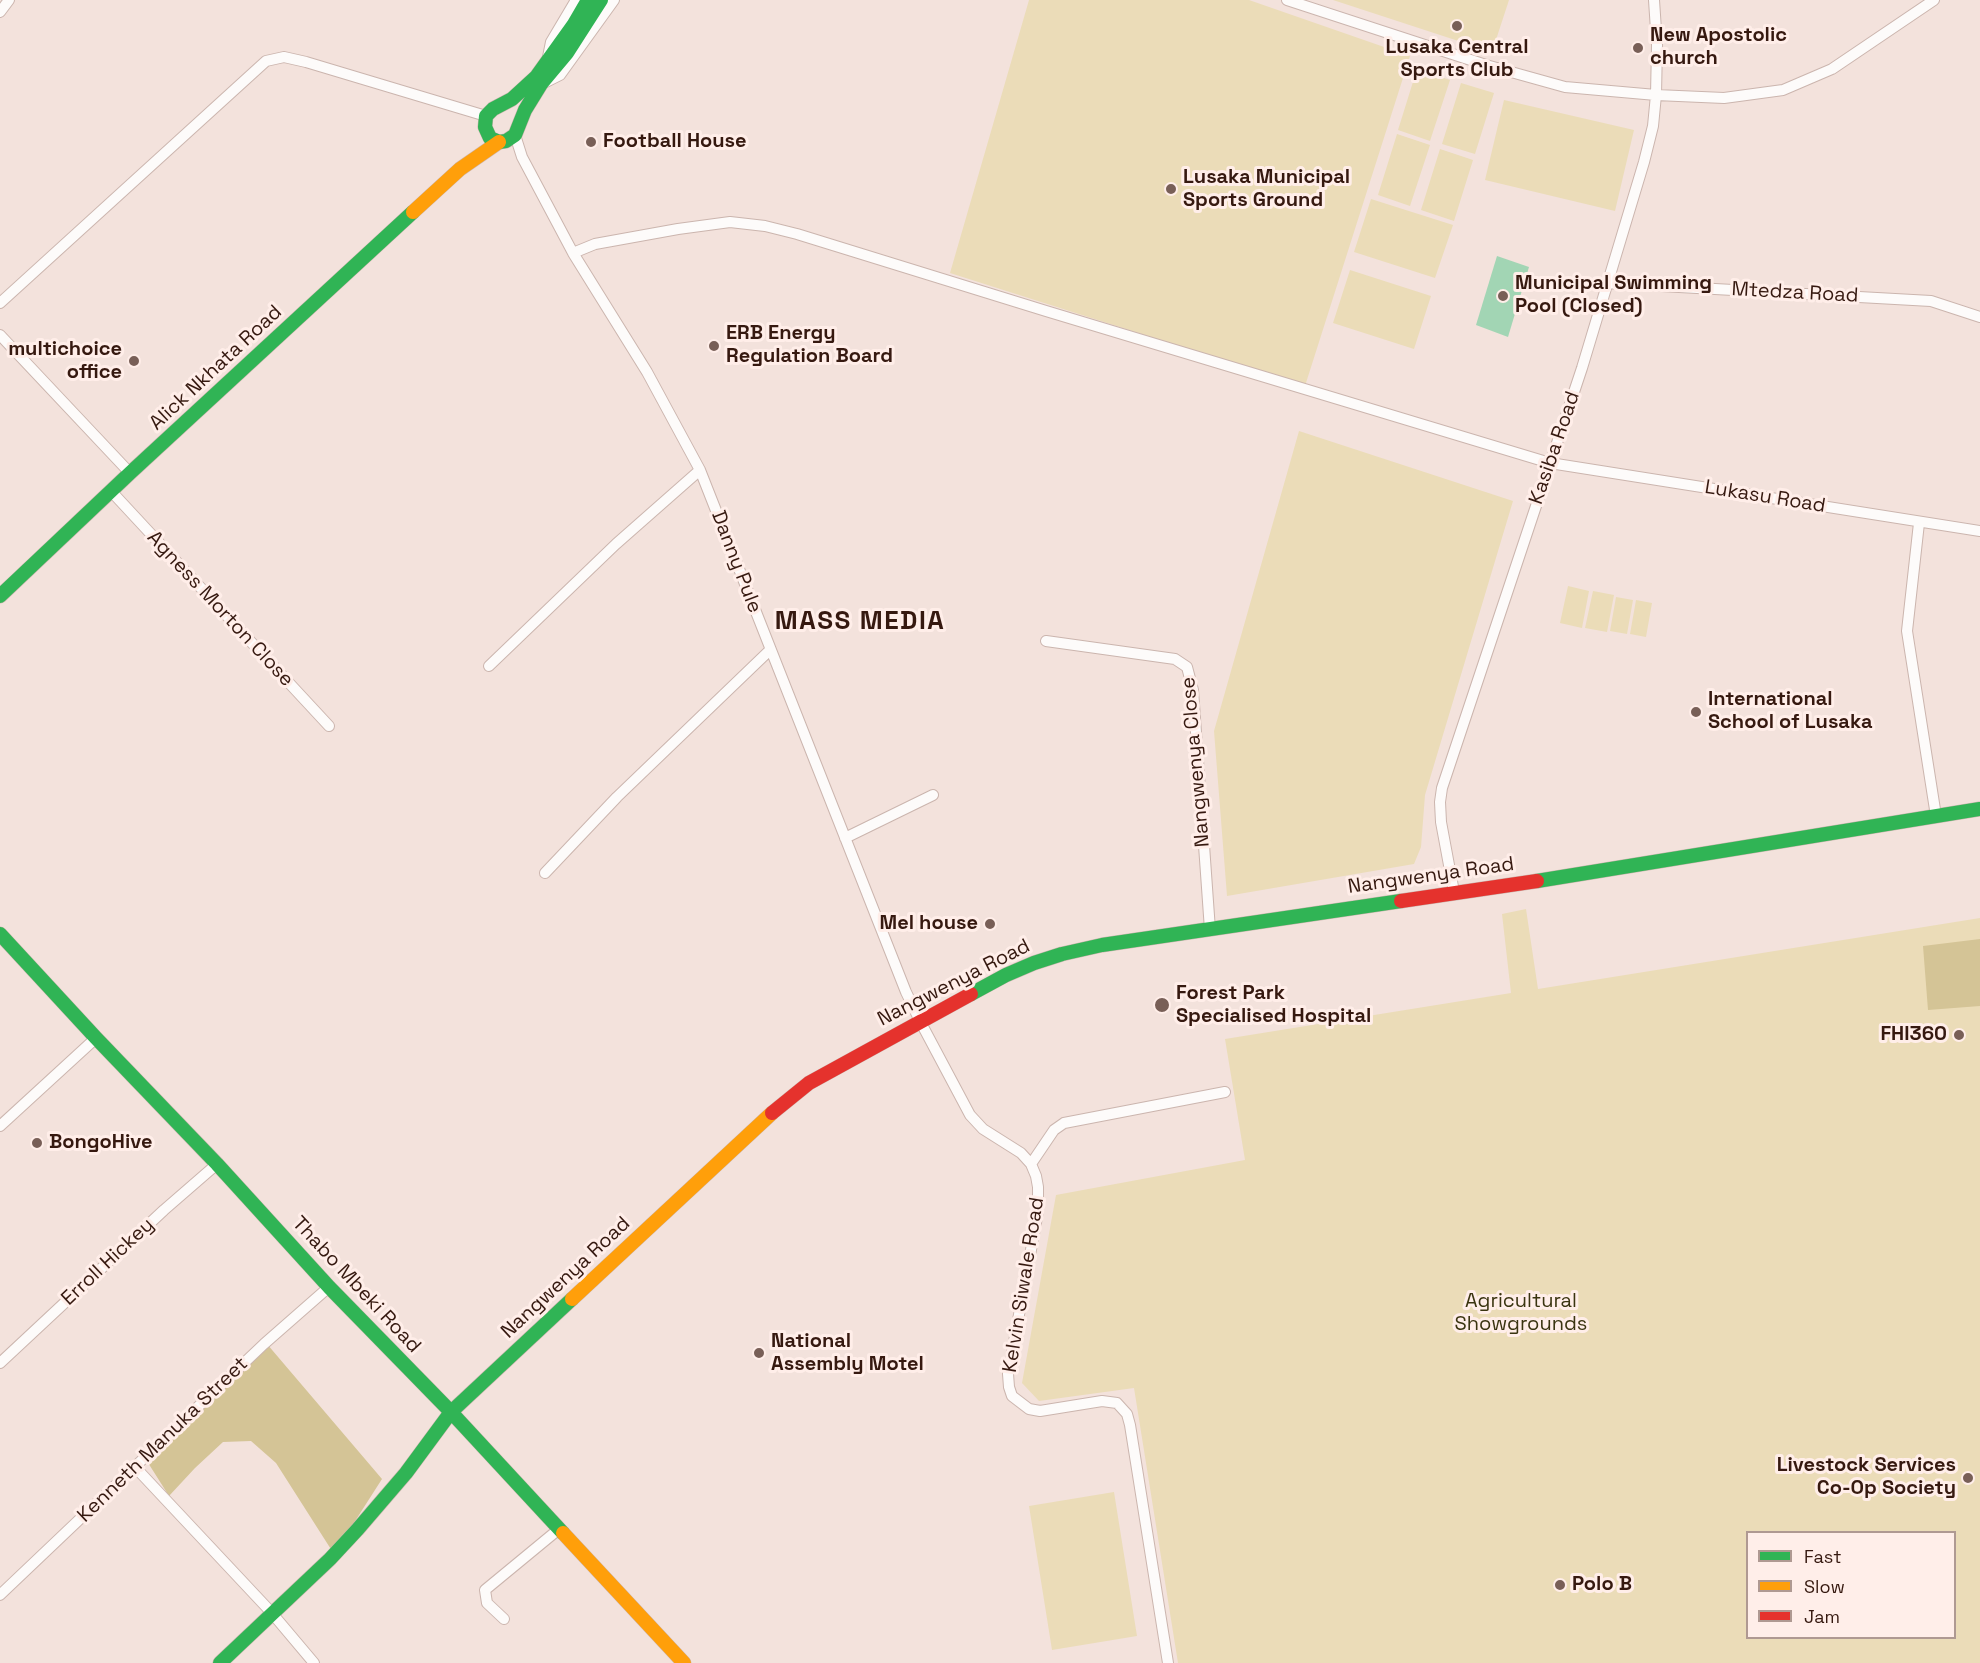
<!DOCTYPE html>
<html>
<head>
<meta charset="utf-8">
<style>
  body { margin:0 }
  #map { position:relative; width:1980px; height:1663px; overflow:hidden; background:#f3e2dc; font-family:"Space Grotesk",sans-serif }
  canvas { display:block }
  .legend { position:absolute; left:1746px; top:1531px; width:210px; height:108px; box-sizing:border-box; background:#ffeee9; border:2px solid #af9992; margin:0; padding:8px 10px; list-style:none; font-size:18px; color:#361910 }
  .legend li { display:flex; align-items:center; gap:12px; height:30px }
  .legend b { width:30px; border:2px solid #af9992 }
</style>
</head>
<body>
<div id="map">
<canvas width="1980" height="1663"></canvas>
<ul class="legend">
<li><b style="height:8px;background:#30b455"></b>Fast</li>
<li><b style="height:8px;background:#ff9f0a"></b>Slow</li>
<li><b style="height:8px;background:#e5322d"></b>Jam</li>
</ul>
</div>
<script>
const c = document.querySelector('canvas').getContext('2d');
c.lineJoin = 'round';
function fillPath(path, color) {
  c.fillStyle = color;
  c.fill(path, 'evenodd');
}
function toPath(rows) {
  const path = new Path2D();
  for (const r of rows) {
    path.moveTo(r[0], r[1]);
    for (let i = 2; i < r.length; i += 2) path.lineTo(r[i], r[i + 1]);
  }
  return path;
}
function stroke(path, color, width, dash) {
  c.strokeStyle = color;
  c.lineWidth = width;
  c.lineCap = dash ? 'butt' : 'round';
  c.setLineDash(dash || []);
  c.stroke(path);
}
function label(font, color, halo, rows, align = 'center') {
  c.font = font + ' "Space Grotesk",sans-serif';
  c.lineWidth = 6;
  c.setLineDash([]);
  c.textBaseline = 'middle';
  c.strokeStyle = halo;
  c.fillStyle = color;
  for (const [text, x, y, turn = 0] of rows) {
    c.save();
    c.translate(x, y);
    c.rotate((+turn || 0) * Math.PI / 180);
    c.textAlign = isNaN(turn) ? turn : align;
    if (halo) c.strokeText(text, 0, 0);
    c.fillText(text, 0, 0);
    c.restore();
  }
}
const green = toPath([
  [1029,0,1249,0,1410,56,1305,386,950,273],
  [1333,0,1509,0,1492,52],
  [1417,69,1450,80,1430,141,1398,130],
  [1461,83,1494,93,1475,154,1442,144],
  [1504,100,1634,130,1615,211,1485,180],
  [1397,134,1430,145,1410,206,1378,195],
  [1440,149,1473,160,1454,221,1421,210],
  [1371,199,1453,225,1435,278,1354,252],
  [1350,270,1431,296,1414,349,1333,323],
  [1299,431,1513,501,1425,795,1421,847,1414,864,1227,896,1214,731],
  [1568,586,1589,591,1582,628,1560,623],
  [1593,591,1614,595,1607,632,1585,628],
  [1616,597,1633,600,1627,634,1610,631],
  [1636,600,1652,603,1646,637,1630,634],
  [1526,909,1538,989,1980,918,1980,1663,1178,1663,1134,1388,1039,1401,1022,1383,1056,1195,1245,1160,1225,1039,1511,993,1502,914],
  [1748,1532,1954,1532,1954,1638,1748,1638],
  [1114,1492,1137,1636,1052,1650,1029,1506]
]);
const forest = toPath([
  [1980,939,1980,1006,1928,1010,1923,946],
  [267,1344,382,1479,334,1554,276,1463,251,1441,223,1442,195,1468,169,1496,145,1458]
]);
const water = toPath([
  [1497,256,1529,267,1508,337,1476,325]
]);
const street = toPath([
  [1287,0,1486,65,1565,87,1656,95,1724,98,1783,90,1832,69,1934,0],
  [0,12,9,0],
  [548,57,551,42,576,0],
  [546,82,560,75,614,0],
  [515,135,522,157,573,253,647,372,700,470,906,992,920,1021,970,1115,983,1129,1021,1153,1031,1164,1036,1176,1038,1187,1038,1212,1008,1374,1009,1387,1012,1396,1029,1409,1040,1411,1102,1401,1117,1403,1127,1414,1130,1425,1168,1663],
  [573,253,595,244,678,229,730,222,765,226,797,234,1046,311,1550,463,1980,531],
  [1607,283,1931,301,1980,317],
  [0,303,266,61,284,57,306,62,486,116],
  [0,335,130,473],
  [111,491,329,726],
  [1919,523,1907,631,1936,816],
  [1046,641,1175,659,1187,667,1193,690,1210,930],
  [489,666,616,544,700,470],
  [845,838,933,795],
  [545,873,617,797,770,650],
  [1454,892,1441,822,1440,802,1442,788,1582,368,1644,162,1653,126,1656,95,1657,45,1654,0],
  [0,1126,96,1038],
  [1031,1164,1054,1130,1064,1123,1225,1092],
  [0,1363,164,1210,217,1164],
  [135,1467,271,1612,314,1663],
  [0,1595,264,1344,329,1287],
  [504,1619,487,1603,485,1590,559,1529]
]);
const fast = toPath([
  [588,0,574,24,536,77,512,99,493,109,486,116,485,127,490,138,499,142,506,141,515,135,525,110,541,84,567,53,601,0],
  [0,596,130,473,413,212],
  [1537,881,1980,809],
  [0,934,96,1038,217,1164,329,1287,451,1412,563,1533],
  [971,994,1006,975,1034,963,1062,954,1102,945,1401,901],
  [220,1663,330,1559,357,1530,406,1473,451,1412,572,1299]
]);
const slow = toPath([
  [413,212,460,169,499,142],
  [572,1299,772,1113],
  [563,1533,684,1663]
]);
const jam = toPath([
  [1401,901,1537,881],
  [772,1113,809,1083,971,994]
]);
const markers = [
  [1457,26,6,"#785f57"],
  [1638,48,6,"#785f57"],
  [591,142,6,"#785f57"],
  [1171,189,6,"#785f57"],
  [1503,296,6,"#785f57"],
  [714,346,6,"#785f57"],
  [134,361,6,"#785f57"],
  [1696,712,6,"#785f57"],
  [990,924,6,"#785f57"],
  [1162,1005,8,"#785f57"],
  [1959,1035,6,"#785f57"],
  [37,1143,6,"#785f57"],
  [759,1353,6,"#785f57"],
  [1968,1478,6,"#785f57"],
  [1560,1585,6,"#785f57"]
];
const poiNames = [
  ["New Apostolic",1650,36],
  ["church",1650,59],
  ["Lusaka Central",1457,48,"center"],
  ["Sports Club",1457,71,"center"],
  ["Football House",603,142],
  ["Lusaka Municipal",1183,178],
  ["Sports Ground",1183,201],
  ["Municipal Swimming",1515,284],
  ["Pool (Closed)",1515,307],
  ["ERB Energy",726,334],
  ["Regulation Board",726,357],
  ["multichoice",122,350,"right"],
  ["office",122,373,"right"],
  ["International",1708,700],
  ["School of Lusaka",1708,723],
  ["Mel house",978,924,"right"],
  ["Forest Park",1176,994],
  ["Specialised Hospital",1176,1017],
  ["FHI360",1947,1035,"right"],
  ["BongoHive",49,1143],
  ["National",771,1342],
  ["Assembly Motel",771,1365],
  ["Livestock Services",1956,1466,"right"],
  ["Co-Op Society",1956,1489,"right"],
  ["Polo B",1572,1585]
];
const streetNames = [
  ["Mtedza Road",1795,293,3],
  ["Alick Nkhata Road",216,368,-43],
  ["Kasiba Road",1555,448,-71],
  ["Lukasu Road",1765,497,9],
  ["Danny Pule",736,562,69],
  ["Agness Morton Close",220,609,47],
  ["Nangwenya Close",1196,762,-95],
  ["Nangwenya Road",1431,876,-8],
  ["Nangwenya Road",954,983,-27],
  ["Erroll Hickey",108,1262,-43],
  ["Nangwenya Road",566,1278,-43],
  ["Thabo Mbeki Road",356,1285,47],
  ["Kelvin Siwale Road",1024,1285,-81],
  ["Kenneth Manuka Street",163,1440,-44]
];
const parkNames = [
  ["Agricultural",1521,1302],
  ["Showgrounds",1521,1325]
];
const districtNames = [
  ["MASS MEDIA",860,622]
];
fillPath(green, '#ebdcb8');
fillPath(forest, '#d4c496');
fillPath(water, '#a2d5b4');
stroke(street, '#cbb5ae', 12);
stroke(fast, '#cbb5ae', 15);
stroke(slow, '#cbb5ae', 15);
stroke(jam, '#cbb5ae', 15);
stroke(street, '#fdfbfa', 10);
stroke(fast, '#30b455', 14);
stroke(slow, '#ff9f0a', 14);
stroke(jam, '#e5322d', 14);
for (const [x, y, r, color] of markers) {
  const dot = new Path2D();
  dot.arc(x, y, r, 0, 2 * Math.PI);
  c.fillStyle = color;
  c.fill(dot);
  stroke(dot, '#ffeee9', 2);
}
label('bold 20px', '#361910', '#ffeee9', poiNames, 'left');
label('20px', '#361910', '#ffeee9', streetNames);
label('20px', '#3a3410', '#ffeee9', parkNames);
c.letterSpacing = '1.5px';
label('bold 26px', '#361910', '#ffeee9', districtNames);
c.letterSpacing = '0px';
</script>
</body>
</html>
